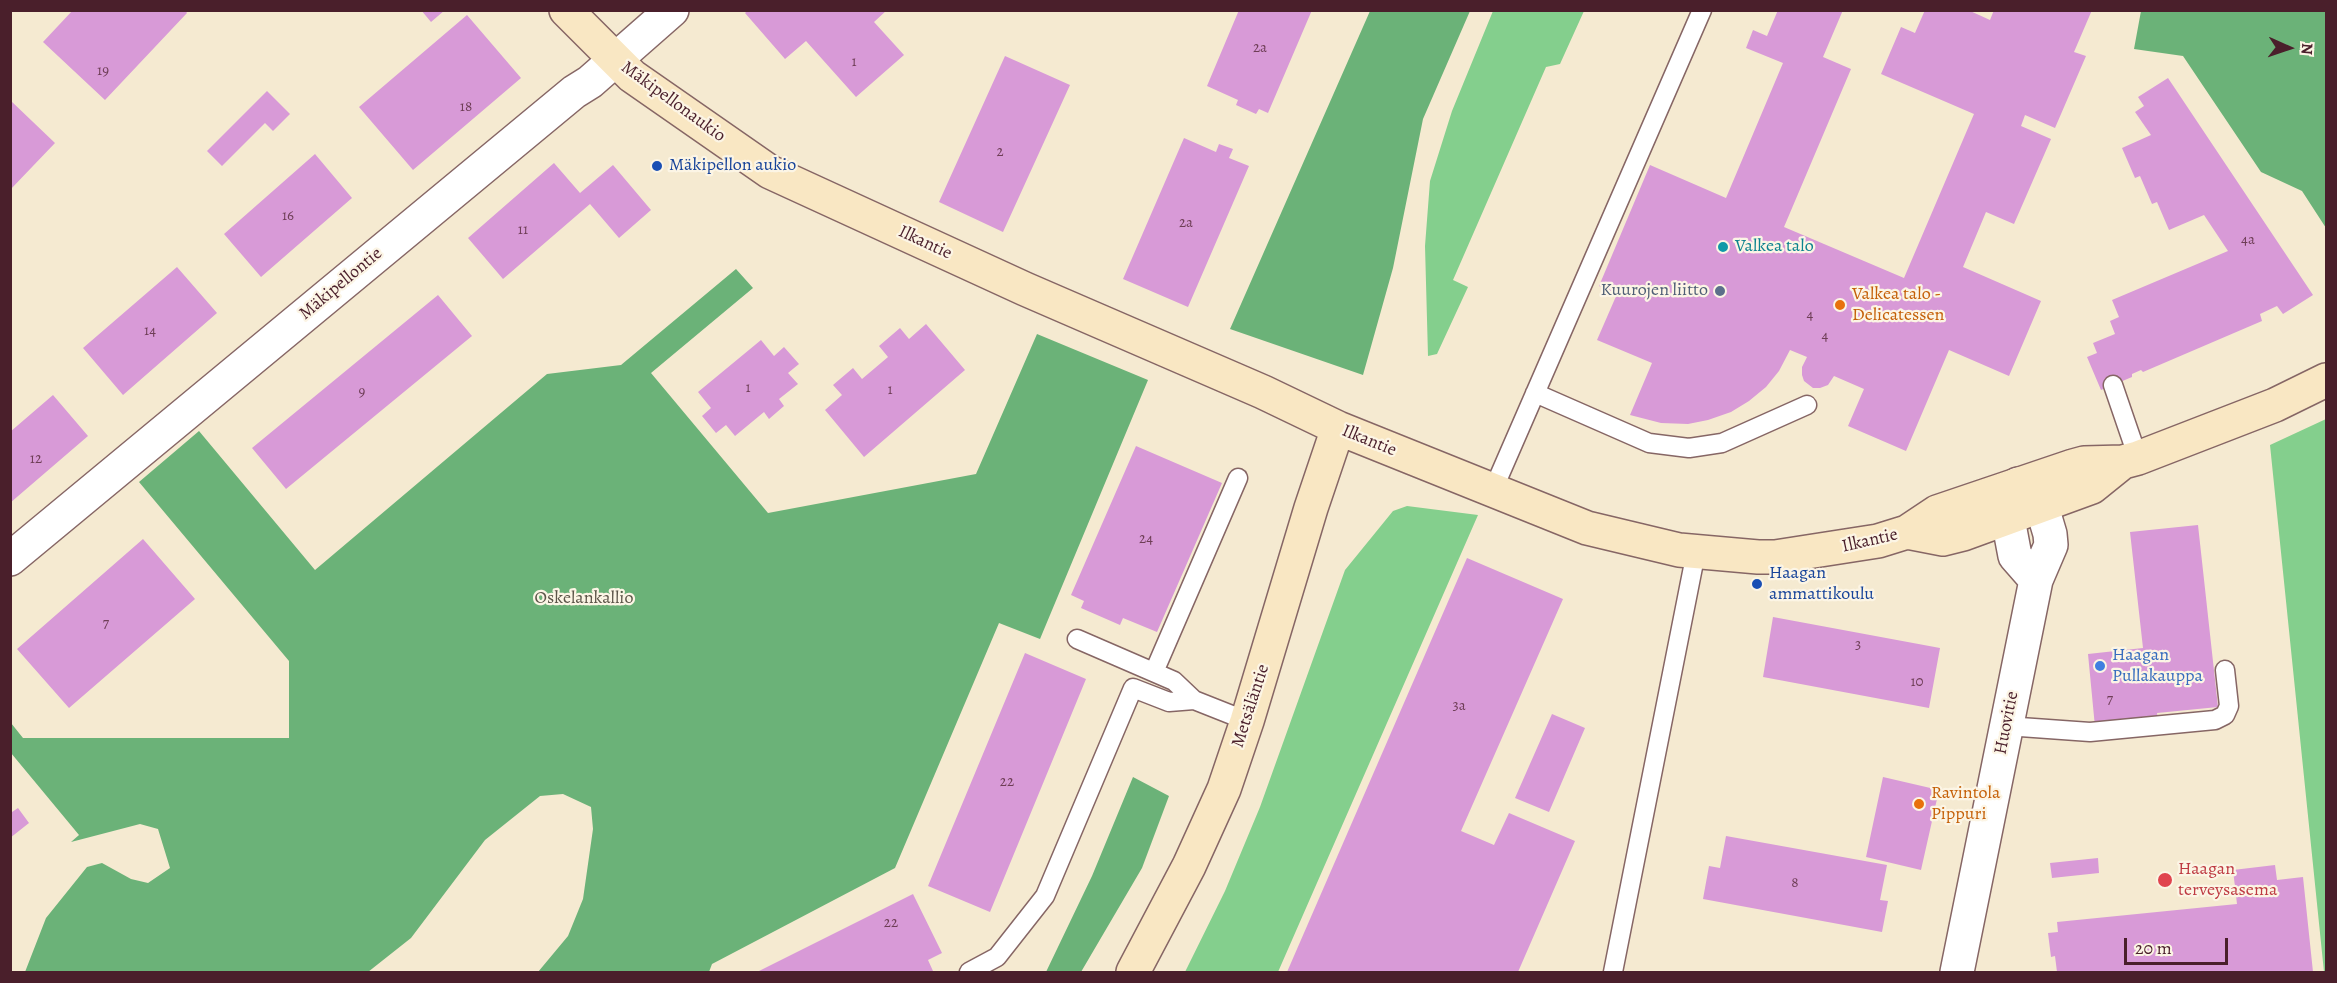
<!DOCTYPE html>
<html>
<head>
<meta charset="utf-8">
<style>
  body { margin:0 }
  #map { position:relative; width:2337px; height:983px; overflow:hidden; background:#f5ead1; font-family:Alegreya,serif }
  canvas { display:block }
  .frame { position:absolute; inset:0; border:12px solid #4a1f2b; pointer-events:none }
  .north { position:absolute; left:2259px; top:18px; width:60px; height:60px; -webkit-text-stroke:4px #fcf5e5; paint-order:stroke; rotate:93deg; font-size:16px; font-weight:700; line-height:24px; text-align:center; color:#4a1f2b }
  .north::after { content:''; display:block; margin:auto; width:21px; height:27px; background:#4a1f2b; clip-path:polygon(50% 0,100% 100%,50% 72%,0 100%) }
  .scale { position:absolute; left:2124px; top:938px; width:104px; height:27px; box-sizing:border-box; border:3px solid #4a1f2b; border-top:0; padding-left:8px; font-size:18px; line-height:21px; white-space:nowrap; color:#4a1f2b; -webkit-text-stroke:4px #fcf5e5; paint-order:stroke }
</style>
</head>
<body>
<div id="map">
<canvas width="2337" height="983"></canvas>
<div class="frame"></div>
<div class="north">N</div>
<div class="scale">20 m</div>
</div>
<script>
const c = document.querySelector('canvas').getContext('2d');
c.lineJoin = 'round';
function fillPath(path, color) {
  c.fillStyle = color;
  c.fill(path, 'evenodd');
}
function toPath(rows) {
  const path = new Path2D();
  for (const r of rows) {
    path.moveTo(r[0], r[1]);
    for (let i = 2; i < r.length; i += 2) path.lineTo(r[i], r[i + 1]);
  }
  return path;
}
function stroke(path, color, width, dash) {
  c.strokeStyle = color;
  c.lineWidth = width;
  c.lineCap = dash ? 'butt' : 'round';
  c.setLineDash(dash || []);
  c.stroke(path);
}
function label(font, color, halo, rows, align = 'center') {
  c.font = font + ' Alegreya,serif';
  c.lineWidth = 4.5;
  c.setLineDash([]);
  c.textBaseline = 'middle';
  c.strokeStyle = halo;
  c.fillStyle = color;
  for (const [text, x, y, turn = 0] of rows) {
    c.save();
    c.translate(x, y);
    c.rotate((+turn || 0) * Math.PI / 180);
    c.textAlign = isNaN(turn) ? turn : align;
    if (halo) c.strokeText(text, 0, 0);
    c.fillText(text, 0, 0);
    c.restore();
  }
}
const green = toPath([
  [1493,11,1584,11,1560,64,1546,67,1453,280,1468,287,1437,354,1428,356,1425,246,1430,181,1452,111],
  [2326,419,2326,972,2324,972,2270,445],
  [1407,506,1478,515,1278,972,1185,972,1225,891,1260,807,1345,570,1393,511]
]);
const forest = toPath([
  [1370,11,1470,11,1423,119,1393,268,1363,375,1230,329],
  [2141,11,2326,11,2326,228,2302,191,2261,172,2183,56,2134,49],
  [736,269,753,288,651,373,768,513,976,474,1037,334,1148,380,1040,639,999,623,895,868,712,964,709,972,538,972,568,936,583,899,593,829,591,807,563,794,540,796,485,840,411,938,368,972,25,972,46,918,87,867,102,863,131,879,148,883,170,868,158,829,140,824,71,842,79,835,11,753,11,723,23,738,289,738,289,661,139,482,199,431,315,570,547,374,621,365],
  [1133,777,1169,796,1142,868,1081,972,1046,972,1092,876]
]);
const building = toPath([
  [73,10,185,10,187,13,105,100,43,42],
  [421,10,445,10,431,22],
  [748,10,887,10,874,22,904,55,856,97,806,41,785,59,745,13],
  [1239,10,1312,10,1268,113,1259,109,1256,114,1236,105,1238,100,1207,86],
  [1778,10,1843,10,1823,57,1851,69,1784,227,1904,278,1974,114,1881,74,1901,27,1915,33,1925,10,1968,10,1990,20,1994,10,2092,10,2074,52,2086,56,2055,128,2025,115,2021,126,2051,139,2014,224,1986,212,1963,267,2041,301,2009,376,1949,350,1906,451,1848,426,1864,389,1834,376,1828,385,1820,388,1813,388,1804,381,1802,375,1802,367,1807,357,1790,350,1779,371,1766,387,1749,401,1731,412,1708,420,1688,424,1661,423,1630,415,1652,363,1597,340,1617,294,1599,286,1650,165,1726,198,1783,63,1746,48,1753,30,1767,36],
  [467,15,521,78,413,170,359,107],
  [1005,56,1070,85,1003,232,939,202],
  [2168,78,2313,295,2283,314,2277,306,2260,314,2262,321,2143,372,2141,370,2132,374,2132,377,2101,390,2087,357,2097,353,2093,343,2115,334,2110,321,2119,317,2112,300,2228,251,2204,215,2169,230,2157,202,2152,204,2140,176,2135,178,2122,148,2151,135,2135,112,2144,106,2138,97],
  [267,91,290,114,273,131,265,123,222,166,207,151],
  [10,100,55,143,10,190],
  [1184,138,1216,152,1219,144,1233,149,1229,158,1249,166,1188,307,1123,279],
  [315,154,352,198,261,277,224,234],
  [554,163,580,193,613,165,651,210,619,238,590,204,503,279,468,238],
  [177,267,217,313,123,395,83,348],
  [438,295,472,336,286,489,252,448],
  [926,324,965,370,864,457,825,410,842,395,833,385,853,368,862,379,888,357,879,346,900,328,909,339],
  [761,340,774,356,784,347,799,364,788,373,798,384,779,399,784,406,769,419,764,412,735,436,726,425,716,433,702,416,711,408,698,392],
  [53,395,88,436,10,503,10,432],
  [1136,446,1222,483,1157,632,1123,618,1120,625,1081,608,1084,601,1071,595],
  [2198,525,2218,707,2157,713,2158,721,2095,727,2088,654,2143,648,2130,532],
  [143,539,195,599,69,708,17,649],
  [1467,558,1563,599,1461,831,1494,845,1509,813,1575,841,1518,972,1287,972],
  [1773,617,1940,648,1929,708,1763,677],
  [1025,653,1086,679,990,912,928,886],
  [1552,714,1585,728,1549,812,1515,798],
  [1883,777,1939,790,1921,870,1866,857],
  [18,808,29,823,10,838,10,810,12,812],
  [1726,836,1887,865,1880,900,1888,901,1882,932,1703,899,1709,866,1720,868],
  [2098,858,2099,873,2052,878,2050,863],
  [2275,865,2277,880,2303,877,2313,972,2057,972,2055,956,2051,957,2048,933,2058,932,2057,922,2237,904,2233,870],
  [913,894,942,953,928,960,933,971,930,972,757,972]
]);
const lane = toPath([
  [2113,385,2138,458],
  [1535,393,1649,443,1689,448,1722,443,1807,405],
  [1493,490,1702,10],
  [1077,639,1174,681,1194,700,1247,721],
  [1154,672,1238,478],
  [2006,726,2090,732,2215,720,2225,715,2229,706,2225,670],
  [969,972,997,957,1045,896,1133,688,1169,702,1194,700],
  [1613,972,1696,552]
]);
const street = toPath([
  [10,559,574,92,590,82,672,10],
  [1957,972,2036,580,2051,545,2050,534,2042,507,2018,484,2008,519,2015,556,2036,580]
]);
const secondary = toPath([
  [566,10,632,76,770,172,1025,289,1263,392,1338,428,1587,528,1679,550,1758,557,1775,557,1878,541,1907,532,1937,512,2073,466,2084,463,2123,462,2138,458,2275,405,2326,380],
  [1907,532,1943,539,1963,534,2092,487,2123,462],
  [1133,972,1189,866,1224,789,1247,721,1311,508,1338,428]
]);
const markers = [
  [657,166,6,"#1a4fb4"],
  [1723,247,6,"#0f9aa8"],
  [1720,291,6,"#5c6f8a"],
  [1840,305,6,"#e8710a"],
  [1757,584,6,"#1a4fb4"],
  [2100,666,6,"#3f7fe0"],
  [1919,804,6,"#e8710a"],
  [2165,880,8,"#e0444e"]
];
const numberNames = [
  ["2a",1260,48],
  ["1",854,62],
  ["19",103,71],
  ["18",466,107],
  ["2",1000,152],
  ["16",288,216],
  ["2a",1186,223],
  ["11",523,230],
  ["4a",2248,240],
  ["4",1810,315],
  ["14",150,331],
  ["4",1825,336],
  ["1",748,388],
  ["1",890,390],
  ["9",362,392],
  ["12",36,459],
  ["24",1146,539],
  ["7",106,624],
  ["3",1858,645],
  ["10",1917,682],
  ["7",2110,700],
  ["3a",1459,706],
  ["22",1007,782],
  ["8",1795,883],
  ["22",891,923]
];
const streetNames = [
  ["Mäkipellonaukio",673,102,36],
  ["Ilkantie",925,243,25],
  ["Mäkipellontie",341,284,-40],
  ["Ilkantie",1369,441,22],
  ["Ilkantie",1870,541,-13],
  ["Metsäläntie",1251,706,-72],
  ["Huovitie",2007,723,-79]
];
const transitNames = [
  ["Mäkipellon aukio",669,166],
  ["Haagan",1769,574],
  ["ammattikoulu",1769,595]
];
const cultureNames = [
  ["Valkea talo",1735,247]
];
const serviceNames = [
  ["Kuurojen liitto",1708,291]
];
const foodNames = [
  ["Valkea talo -",1852,295],
  ["Delicatessen",1852,316],
  ["Ravintola",1931,794],
  ["Pippuri",1931,815]
];
const parkNames = [
  ["Oskelankallio",584,599]
];
const shopNames = [
  ["Haagan",2112,656],
  ["Pullakauppa",2112,677]
];
const healthNames = [
  ["Haagan",2178,870],
  ["terveysasema",2178,891]
];
fillPath(green, '#84cf8d');
fillPath(forest, '#6bb278');
fillPath(building, '#d89ad7');
stroke(lane, '#866665', 21);
stroke(street, '#866665', 36);
stroke(secondary, '#866665', 36);
stroke(lane, '#fff', 18);
stroke(street, '#fff', 33);
stroke(secondary, '#f9e7c3', 33);
for (const [x, y, r, color] of markers) {
  const dot = new Path2D();
  dot.arc(x, y, r, 0, 2 * Math.PI);
  c.fillStyle = color;
  c.fill(dot);
  stroke(dot, '#fcf5e5', 2);
}
label('15px', '#6e3e56', null, numberNames);
label('18px', '#4a1f2b', '#fcf5e5', streetNames);
label('18px', '#164399', '#fcf5e5', transitNames, 'left');
label('18px', '#0d838f', '#fcf5e5', cultureNames, 'left');
label('18px', '#4e5e75', '#fcf5e5', serviceNames, 'right');
label('18px', '#c56008', '#fcf5e5', foodNames, 'left');
label('18px', '#5b5448', '#fcf5e5', parkNames);
label('18px', '#366cbe', '#fcf5e5', shopNames, 'left');
label('18px', '#be3a42', '#fcf5e5', healthNames, 'left');
</script>
</body>
</html>
